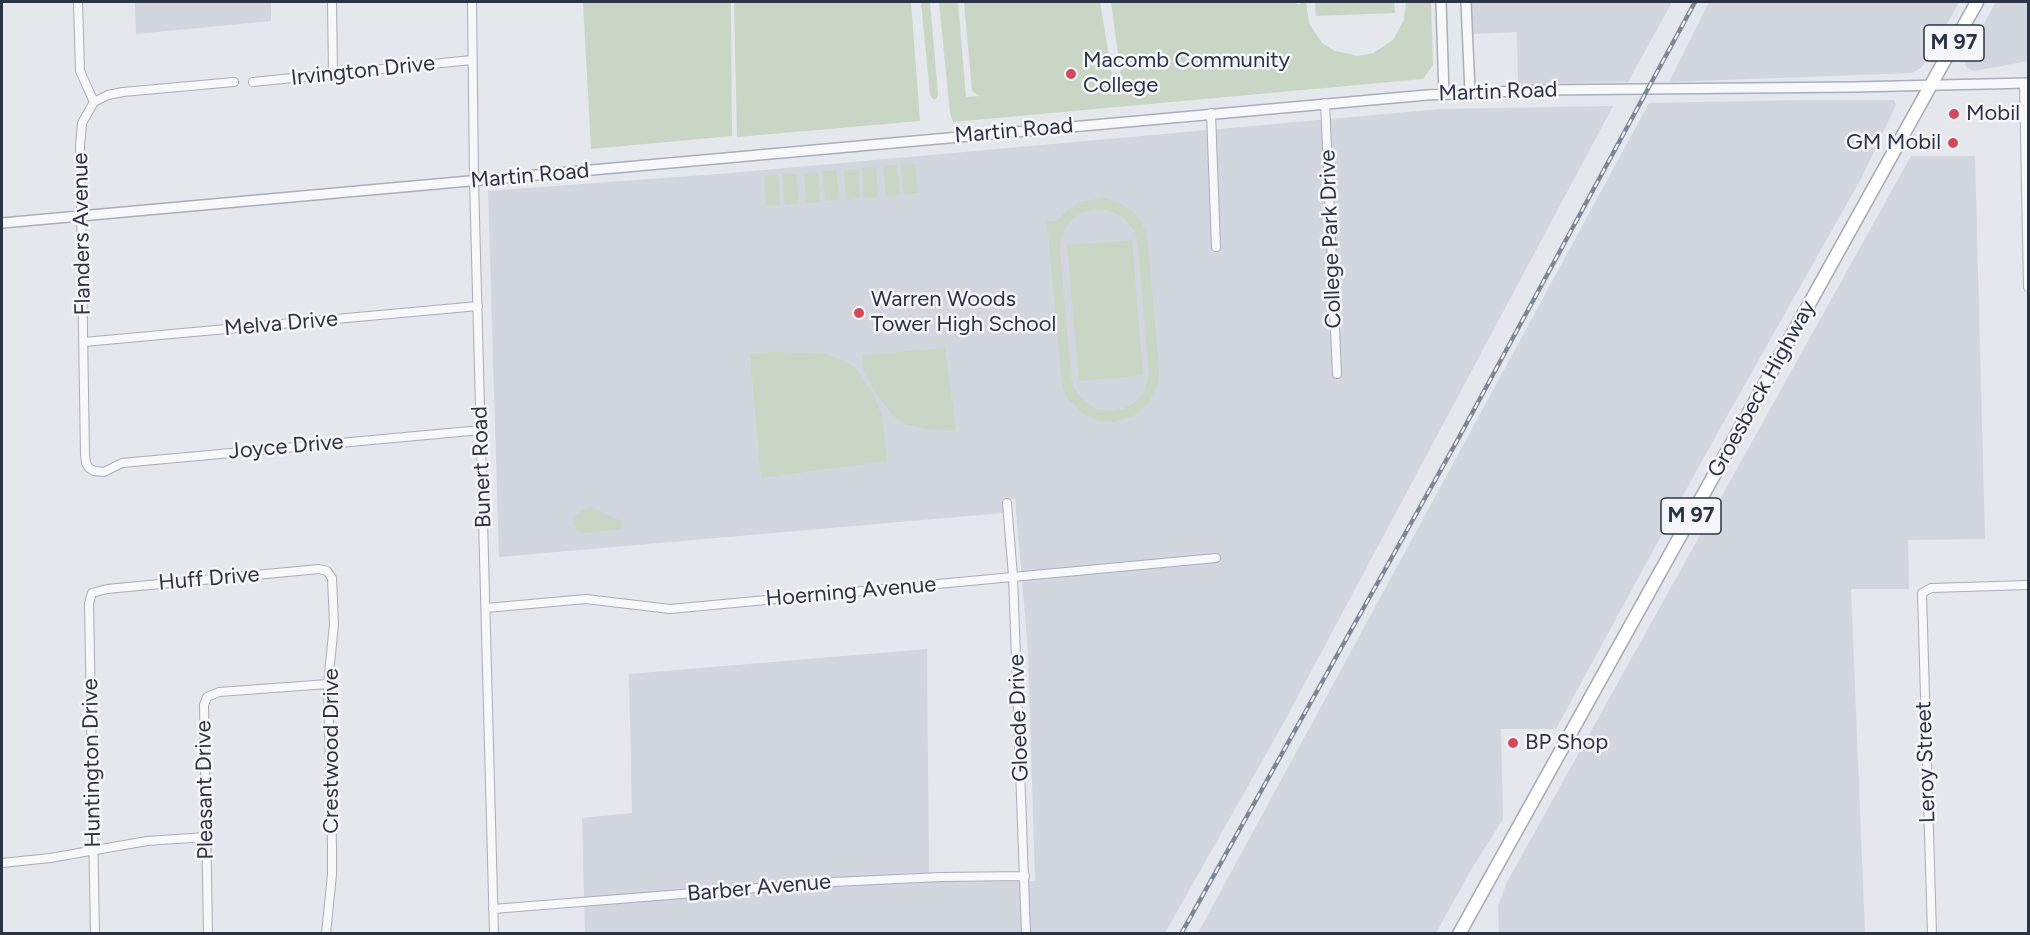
<!DOCTYPE html>
<html>
<head>
<meta charset="utf-8">
<style>
  body { margin:0 }
  #map { position:relative; width:2030px; height:935px; overflow:hidden; background:#e4e7ec; font-family:Figtree,sans-serif }
  canvas { display:block }
  .frame { position:absolute; inset:0; border:3px solid #2b3445; pointer-events:none }
</style>
</head>
<body>
<div id="map">
<canvas width="2030" height="935"></canvas>
<div class="frame"></div>
</div>
<script>
const c = document.querySelector('canvas').getContext('2d');
c.lineJoin = 'round';
function fillPath(path, color) {
  c.fillStyle = color;
  c.fill(path, 'evenodd');
}
function toPath(rows) {
  const path = new Path2D();
  for (const r of rows) {
    path.moveTo(r[0], r[1]);
    for (let i = 2; i < r.length; i += 2) path.lineTo(r[i], r[i + 1]);
  }
  return path;
}
function stroke(path, color, width, dash) {
  c.strokeStyle = color;
  c.lineWidth = width;
  c.lineCap = dash ? 'butt' : 'round';
  c.setLineDash(dash || []);
  c.stroke(path);
}
function label(font, color, halo, rows, align = 'center') {
  c.font = font + ' Figtree,sans-serif';
  c.lineWidth = 5;
  c.setLineDash([]);
  c.textBaseline = 'middle';
  c.strokeStyle = halo;
  c.fillStyle = color;
  for (const [text, x, y, turn = 0] of rows) {
    c.save();
    c.translate(x, y);
    c.rotate((+turn || 0) * Math.PI / 180);
    c.textAlign = isNaN(turn) ? turn : align;
    if (halo) c.strokeText(text, 0, 0);
    c.fillText(text, 0, 0);
    c.restore();
  }
}
const built = toPath([
  [135,2,271,2,271,21,136,34],
  [1471,2,1672,2,1628,82,1518,84,1517,32,1472,34],
  [1709,2,1959,2,1927,60,1921,68,1912,73,1669,82],
  [1996,2,2028,2,2028,61,1974,71,1967,68,1965,64,1966,55],
  [1803,100,1894,100,1896,105,1862,177,1704,457,1556,729,1501,729,1503,819,1471,870,1436,933,1198,933,1649,103],
  [1613,106,1283,724,1165,933,585,933,582,818,632,813,629,674,927,649,929,882,1035,881,1028,650,1015,499,1002,500,1003,513,499,557,488,191,731,173,1441,109],
  [1911,156,1975,156,1985,539,1908,540,1909,589,1851,589,1865,933,1499,933,1498,906,1507,882]
]);
const green = toPath([
  [583,2,731,2,732,136,591,149],
  [734,2,911,2,920,121,737,137],
  [921,2,930,2,938,94,937,98,934,100,930,95],
  [939,2,958,2,966,97,980,96,972,91,964,2,1100,2,1113,81,1112,85,1122,83,1111,2,1287,2,1300,4,1301,2,1306,2,1309,23,1322,43,1335,51,1358,56,1373,53,1393,40,1404,20,1406,2,1431,2,1433,65,1423,79,953,122,950,113],
  [1315,2,1394,2,1395,13,1316,16],
  [915,164,918,193,904,194,901,165],
  [897,165,900,195,886,196,883,166],
  [876,167,878,197,864,198,862,168],
  [858,169,860,198,846,200,844,170],
  [836,170,839,200,825,201,822,171],
  [818,172,820,202,806,203,804,173],
  [796,174,799,203,785,205,782,175],
  [778,175,780,205,766,206,764,176],
  [1103,198,1118,202,1131,210,1141,221,1147,235,1159,368,1158,384,1148,404,1136,415,1114,422,1099,421,1085,415,1068,399,1062,385,1047,221,1058,220,1067,210,1080,202],
  [1096,209,1108,210,1124,218,1135,232,1138,244,1149,375,1143,393,1136,402,1125,408,1114,411,1096,409,1085,402,1074,388,1071,376,1060,251,1061,239,1066,227,1074,218,1084,212],
  [1132,240,1143,375,1079,381,1067,245],
  [945,348,956,431,930,430,905,424,894,416,876,394,863,368,862,355],
  [768,352,822,353,837,358,855,367,875,398,882,416,887,461,761,478,750,354],
  [591,507,621,521,622,529,583,533,577,531,573,523,575,517,583,509]
]);
const minor = toPath([
  [78,2,80,71,94,102,82,123,80,146,85,454,86,463,89,468,94,471,104,472,122,463,481,430],
  [332,2,333,73],
  [472,2,474,180,494,934],
  [253,82,472,60],
  [2024,83,2028,287],
  [94,102,108,95,123,92,234,82],
  [1325,103,1337,374],
  [1211,113,1216,247],
  [84,342,478,306],
  [1007,503,1013,576,1026,934],
  [486,608,586,599,670,609,1216,558],
  [2,863,50,858,147,841,206,837],
  [493,909,833,882,941,877,1025,876],
  [95,934,89,603,92,593,107,589,319,569,327,571,332,578,334,624,328,684,332,847,332,874,326,934],
  [208,934,204,705,207,697,219,692,328,684],
  [1932,934,1922,593,1931,588,2028,585]
]);
const tertiary = toPath([
  [1441,2,1444,94],
  [1466,2,1470,92],
  [2,223,1427,95,1540,90,1854,87,2028,83]
]);
const primary = toPath([
  [1459,934,1977,2]
]);
const rail = toPath([
  [1181,934,1457,441,1695,2]
]);
const markers = [
  [1071,74,6,"#d1495b"],
  [1954,114,6,"#d1495b"],
  [1953,143,6,"#d1495b"],
  [859,313,6,"#d1495b"],
  [1513,743,6,"#d1495b"]
];
const shields = [
  [1954,43,60],
  [1691,516,60]
];
const shieldNames = [
  ["M 97",1954,43],
  ["M 97",1691,516]
];
const poiNames = [
  ["Macomb Community",1083,61],
  ["College",1083,86],
  ["Mobil",1966,114],
  ["GM Mobil",1941,143,"right"],
  ["Warren Woods",871,300],
  ["Tower High School",871,325],
  ["BP Shop",1525,743]
];
const streetNames = [
  ["Irvington Drive",363,71,-6],
  ["Martin Road",1498,92,-2],
  ["Martin Road",1014,131,-5],
  ["Martin Road",530,176,-5],
  ["Flanders Avenue",82,234,-91],
  ["College Park Drive",1331,239,-92],
  ["Melva Drive",281,324,-5],
  ["Groesbeck Highway",1762,389,-61],
  ["Joyce Drive",286,447,-5],
  ["Bunert Road",482,467,-92],
  ["Huff Drive",209,579,-5],
  ["Hoerning Avenue",851,592,-5],
  ["Gloede Drive",1019,718,-92],
  ["Crestwood Drive",332,751,-90],
  ["Leroy Street",1926,762,-92],
  ["Huntington Drive",92,763,-91],
  ["Pleasant Drive",205,790,-91],
  ["Barber Avenue",759,888,-5]
];
fillPath(built, '#d2d6de');
fillPath(green, '#c9d6c5');
stroke(minor, '#a9aeb7', 10);
stroke(tertiary, '#a9aeb7', 12);
stroke(primary, '#a3abb8', 15);
stroke(minor, '#f7f8fa', 8);
stroke(tertiary, '#f7f8fa', 9);
stroke(primary, '#fff', 12);
stroke(rail, '#7d8696', 4.5);
stroke(rail, '#f4f6f9', 2, [7]);
for (const [x, y, r, color] of markers) {
  const dot = new Path2D();
  dot.arc(x, y, r, 0, 2 * Math.PI);
  c.fillStyle = color;
  c.fill(dot);
  stroke(dot, '#f4f6f9', 2);
}
for (const [x, y, w] of shields) {
  const box = new Path2D();
  box.roundRect(x - w / 2, y - 18, w, 36, 4.5);
  c.fillStyle = '#f4f6f9';
  c.fill(box);
  stroke(box, '#2b3445', 1.5);
}
label('bold 21px', '#2b3445', null, shieldNames);
label('22px', '#2b3445', '#f4f6f9', poiNames, 'left');
label('22px', '#2b3445', '#f4f6f9', streetNames);
</script>
</body>
</html>
